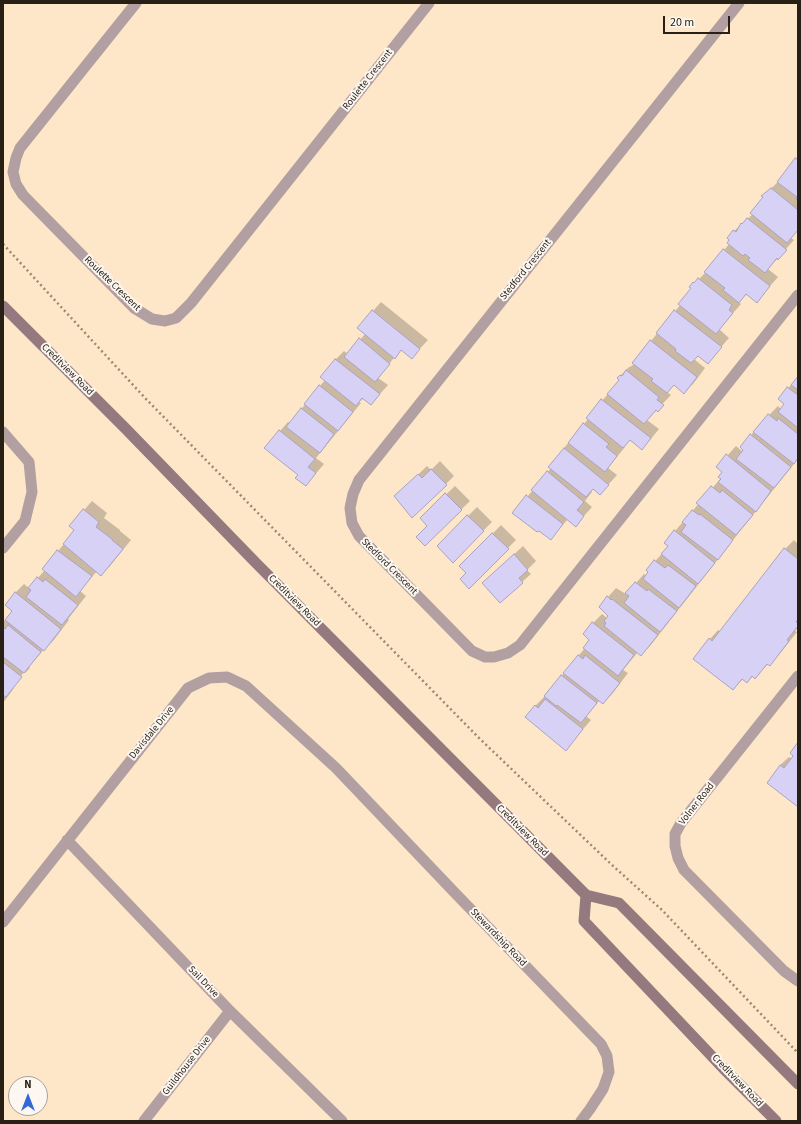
<!DOCTYPE html>
<html>
<head>
<meta charset="utf-8">
<style>
  body { margin:0 }
  #map { position:relative; width:801px; height:1124px; overflow:hidden; background:#fee7c8; font-family:"Source Sans 3",sans-serif }
  canvas { display:block }
  .frame { position:absolute; inset:0; border:4px solid #282014; pointer-events:none }
  .north { position:absolute; left:8px; top:1076px; width:40px; height:40px; box-sizing:border-box; background:#fcf7f1; border:1px solid #a7a199; border-radius:50%; rotate:0deg; font-size:11px; font-weight:700; line-height:16px; text-align:center; color:#282014 }
  .north::after { content:''; display:block; margin:auto; width:14px; height:18px; background:#3268d7; clip-path:polygon(50% 0,100% 100%,50% 72%,0 100%) }
  .scale { position:absolute; left:663px; top:16px; width:67px; height:18px; box-sizing:border-box; border:2px solid #282014; border-top:0; padding-left:5px; font-size:12px; line-height:14px; white-space:nowrap; color:#282014; -webkit-text-stroke:3px #fcf7f1; paint-order:stroke }
</style>
</head>
<body>
<div id="map">
<canvas width="801" height="1124"></canvas>
<div class="frame"></div>
<div class="north">N</div>
<div class="scale">20 m</div>
</div>
<script>
const c = document.querySelector('canvas').getContext('2d');
c.lineJoin = 'round';
function fillPath(path, color) {
  c.fillStyle = color;
  c.fill(path, 'evenodd');
}
function toPath(rows) {
  const path = new Path2D();
  for (const r of rows) {
    path.moveTo(r[0], r[1]);
    for (let i = 2; i < r.length; i += 2) path.lineTo(r[i], r[i + 1]);
  }
  return path;
}
function stroke(path, color, width, dash) {
  c.strokeStyle = color;
  c.lineWidth = width;
  c.lineCap = dash ? 'butt' : 'round';
  c.setLineDash(dash || []);
  c.stroke(path);
}
function label(font, color, halo, rows, align = 'center') {
  c.font = font + ' "Source Sans 3",sans-serif';
  c.lineWidth = 4;
  c.setLineDash([]);
  c.textBaseline = 'middle';
  c.strokeStyle = halo;
  c.fillStyle = color;
  for (const [text, x, y, turn = 0] of rows) {
    c.save();
    c.translate(x, y);
    c.rotate((+turn || 0) * Math.PI / 180);
    c.textAlign = isNaN(turn) ? turn : align;
    if (halo) c.strokeText(text, 0, 0);
    c.fillText(text, 0, 0);
    c.restore();
  }
}
const shadow = toPath([
  [798,156,798,230,791,238,794,240,768,269,778,277,757,301,747,294,738,302,741,304,719,329,729,338,708,362,698,355,694,359,705,368,693,384,684,392,674,385,667,392,671,395,647,420,659,429,650,440,642,448,630,439,624,446,625,447,608,468,617,475,600,494,594,488,591,491,592,492,585,501,592,507,576,525,568,519,551,538,514,513,551,468,564,448,588,419,587,418,620,380,618,378,629,367,630,367,634,364,633,363,651,341,681,304,692,288,691,287,706,272,729,244,734,231,753,214,764,197,763,196,779,181],
  [381,302,428,340,412,357,402,349,397,354,378,378,388,385,371,404,364,398,359,402,361,403,316,458,324,464,306,485,299,475,280,431,288,422,290,423,325,380,335,360,344,351,348,354,365,334,373,311],
  [798,378,798,459,741,530,650,646,641,655,638,652,623,670,628,673,612,694,603,703,600,700,586,716,591,720,566,749,535,706,544,697,585,648,591,639,584,634,593,623,602,614,607,618,609,616,608,597,616,588,626,594,644,574,647,576,650,572,647,570,669,546,675,531,721,478,724,472,717,467,736,446,743,452,751,435,769,415,778,406,781,409,786,404,788,388],
  [440,461,454,476,446,484,404,488,427,466,431,470],
  [455,486,470,501,425,545,429,526,421,518],
  [92,501,107,513,104,518,120,530,120,531,131,540,110,566,101,574,97,571,80,591,86,596,68,619,69,620,53,641,44,649,29,667,30,668,25,673,24,672,12,688,14,688,3,703,3,622,13,611,15,593,24,584,29,588,45,570,58,551,76,530,70,526],
  [477,507,492,522,453,561,438,546],
  [501,525,516,540,469,587,468,573,461,566],
  [794,540,798,544,798,627,795,631,797,632,778,656,769,665,768,664,755,677,753,676,747,682,743,679,733,689,710,639,718,630,720,632,785,549],
  [523,546,536,561,527,570,531,574,522,582,483,583],
  [798,744,798,806,780,765,789,757,792,759]
]);
const building = toPath([
  [795,158,798,160,798,201,796,199,797,197,777,182,795,158],
  [771,188,798,210,798,230,787,243,750,213,763,197,761,196,771,188],
  [747,218,787,250,778,260,777,258,765,273,748,260,750,258,745,254,743,256,727,243,729,240,727,238,733,230,736,232,741,223,742,224,747,218],
  [723,249,770,286,757,303,746,294,739,303,723,290,725,288,704,272,723,249],
  [698,278,732,305,729,310,733,313,716,334,678,304,691,288,689,287,693,282,694,283,698,278],
  [372,310,420,349,412,359,401,350,395,359,357,328,372,310],
  [674,310,722,347,708,364,698,356,691,363,675,351,676,349,656,333,674,310],
  [359,338,390,364,375,382,344,357,359,338],
  [650,340,697,377,684,394,674,385,667,393,651,381,653,379,632,363,650,340],
  [335,359,380,394,371,405,362,398,356,406,320,377,335,359],
  [626,370,659,397,657,400,664,405,658,412,656,410,644,424,607,394,619,380,617,378,620,375,622,376,626,370],
  [798,376,798,390,791,385,798,376],
  [319,385,353,412,338,431,304,404,319,385],
  [787,387,798,395,798,428,778,412,784,404,778,399,787,387],
  [601,399,651,438,642,450,630,440,623,448,586,418,601,399],
  [301,408,334,434,320,453,286,427,301,408],
  [768,414,777,421,778,418,798,434,798,458,794,464,753,432,768,414],
  [583,423,609,444,606,447,617,456,605,472,568,443,583,423],
  [279,430,315,459,308,467,316,473,306,486,295,478,298,475,264,448,279,430],
  [750,434,791,467,774,488,736,459,743,450,740,447,750,434],
  [564,448,609,485,600,495,593,489,586,497,548,467,564,448],
  [726,454,771,491,756,512,718,482,721,479,718,477,722,472,716,467,726,454],
  [431,469,447,485,412,518,394,496,418,474,422,478,431,469],
  [547,471,584,502,577,510,584,516,576,527,531,490,547,471],
  [711,486,720,493,722,490,753,515,736,535,696,503,711,486],
  [445,493,462,510,425,546,416,537,427,526,420,518,445,493],
  [526,495,563,524,551,540,539,531,537,532,512,513,526,495],
  [83,509,99,522,96,527,112,539,112,540,123,549,101,576,63,544,74,530,69,526,83,509],
  [692,510,699,515,700,514,733,540,718,560,681,532,686,525,682,522,692,510],
  [467,515,484,531,453,563,437,546,467,515],
  [674,530,715,563,698,584,661,554,668,546,664,543,674,530],
  [492,533,509,549,469,589,460,579,466,573,459,566,492,533],
  [784,548,798,559,798,619,796,622,798,623,798,626,787,640,789,641,770,666,767,664,755,679,752,676,747,683,742,679,733,690,693,659,709,638,712,641,784,548],
  [57,550,92,576,76,597,42,569,57,550],
  [514,554,528,570,519,578,523,583,500,603,482,583,514,554],
  [654,560,665,568,668,565,696,586,679,608,643,579,648,572,646,570,654,560],
  [37,577,43,582,45,579,78,605,62,625,26,597,31,590,28,588,37,577],
  [635,582,647,591,648,589,677,611,660,632,624,603,629,596,625,593,635,582],
  [15,592,61,629,44,651,5,620,12,611,5,605,15,592],
  [607,596,611,600,612,599,658,635,641,656,604,626,606,623,604,621,608,616,599,607,607,596],
  [592,622,634,655,618,676,583,648,589,640,583,634,592,622],
  [8,625,41,652,24,673,3,657,3,628,5,629,8,625],
  [578,655,583,659,585,655,620,683,603,704,563,673,578,655],
  [3,662,22,677,6,697,3,695,3,662],
  [561,675,597,703,581,723,557,705,556,706,544,696,561,675],
  [545,699,583,729,566,751,525,717,535,705,538,708,545,699],
  [798,742,798,807,767,783,780,765,784,768,793,756,790,753,798,742]
]);
const path = toPath([
  [3,244,146,399,479,738,612,865,662,910,798,1053]
]);
const minor = toPath([
  [136,3,20,148,16,158,13,172,16,184,23,195,134,308,152,319,165,321,176,318,191,303,429,3],
  [739,3,359,480,353,494,350,508,352,523,359,536,472,651,485,657,494,657,508,653,520,645,798,295],
  [3,432,29,462,32,492,25,521,3,548],
  [798,676,681,823,675,834,675,846,678,858,684,870,784,971,798,981],
  [67,840,230,1011,342,1121],
  [3,922,188,688,209,678,227,677,246,686,336,768,456,894,601,1044,607,1056,609,1072,603,1089,590,1109,581,1121],
  [144,1121,230,1011]
]);
const secondary = toPath([
  [3,306,126,429,257,564,586,895,619,903,798,1084],
  [586,895,584,921,723,1068,776,1121]
]);
const streetNames = [
  ["Roulette Crescent",368,80,-52],
  ["Stedford Crescent",526,270,-51],
  ["Roulette Crescent",112,284,44],
  ["Creditview Road",67,370,45],
  ["Stedford Crescent",389,567,45],
  ["Creditview Road",294,601,45],
  ["Davisdale Drive",152,733,-51],
  ["Volner Road",697,804,-52],
  ["Creditview Road",522,831,45],
  ["Stewardship Road",498,938,46],
  ["Sail Drive",203,982,46],
  ["Guildhouse Drive",187,1066,-52],
  ["Creditview Road",737,1081,46]
];
fillPath(shadow, '#0003');
fillPath(building, '#d8d1f6');
stroke(building, '#a9a2c3', 1);
stroke(path, '#998973', 2.5, [2, 3]);
stroke(minor, '#b19fa2', 11);
stroke(secondary, '#947a7f', 11);
label('10px', '#282014', '#fcf7f1', streetNames);
</script>
</body>
</html>
